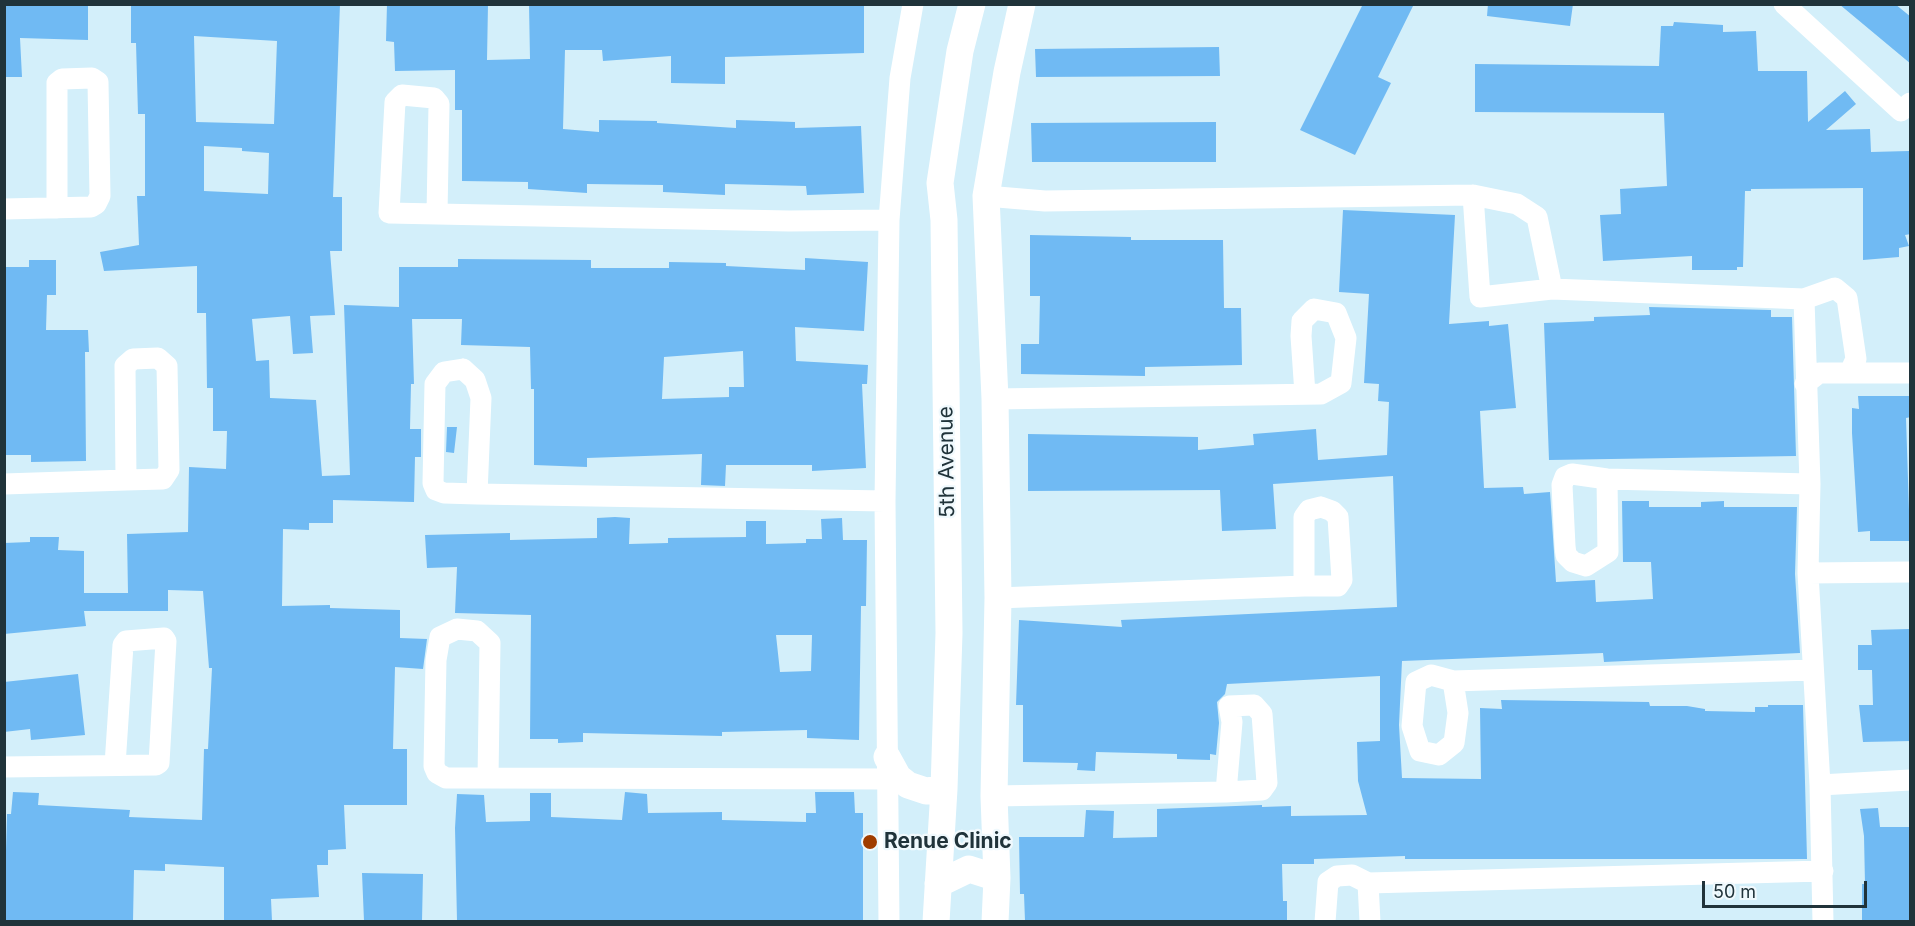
<!DOCTYPE html>
<html>
<head>
<meta charset="utf-8">
<style>
  body { margin:0 }
  #map { position:relative; width:1915px; height:926px; overflow:hidden; background:#d3effa; font-family:Inter,sans-serif }
  canvas { display:block }
  .frame { position:absolute; inset:0; border:6px solid #20333a; pointer-events:none }
  .scale { position:absolute; left:1702px; top:881px; width:165px; height:27px; box-sizing:border-box; border:3px solid #20333a; border-top:0; padding-left:8px; font-size:18px; line-height:21px; white-space:nowrap; color:#20333a; -webkit-text-stroke:4px #f0f9fd; paint-order:stroke }
</style>
</head>
<body>
<div id="map">
<canvas width="1915" height="926"></canvas>
<div class="frame"></div>
<div class="scale">50 m</div>
</div>
<script>
const c = document.querySelector('canvas').getContext('2d');
c.lineJoin = 'round';
function fillPath(path, color) {
  c.fillStyle = color;
  c.fill(path, 'evenodd');
}
function toPath(rows) {
  const path = new Path2D();
  for (const r of rows) {
    path.moveTo(r[0], r[1]);
    for (let i = 2; i < r.length; i += 2) path.lineTo(r[i], r[i + 1]);
  }
  return path;
}
function stroke(path, color, width, dash) {
  c.strokeStyle = color;
  c.lineWidth = width;
  c.lineCap = dash ? 'butt' : 'round';
  c.setLineDash(dash || []);
  c.stroke(path);
}
function label(font, color, halo, rows, align = 'center') {
  c.font = font + ' Inter,sans-serif';
  c.lineWidth = 4.5;
  c.setLineDash([]);
  c.textBaseline = 'middle';
  c.strokeStyle = halo;
  c.fillStyle = color;
  for (const [text, x, y, turn = 0] of rows) {
    c.save();
    c.translate(x, y);
    c.rotate((+turn || 0) * Math.PI / 180);
    c.textAlign = isNaN(turn) ? turn : align;
    if (halo) c.strokeText(text, 0, 0);
    c.fillText(text, 0, 0);
    c.restore();
  }
}
const building = toPath([
  [4,4,88,4,88,40,20,38,22,77,4,77],
  [131,4,340,4,333,197,342,197,342,251,330,251,335,315,310,316,313,353,293,354,290,316,252,319,256,361,269,360,270,398,316,400,322,476,350,475,344,305,399,307,399,267,458,267,458,259,591,260,591,268,669,268,669,262,726,263,726,266,805,270,805,258,868,262,864,331,795,327,796,361,868,365,867,384,862,384,866,468,812,471,812,465,726,465,725,486,701,485,702,454,587,458,587,467,534,465,534,389,531,389,530,347,461,345,462,319,412,319,414,384,411,384,410,429,421,429,421,457,415,457,414,502,333,500,333,523,309,523,309,530,283,529,282,606,330,605,330,608,400,610,400,638,427,639,423,669,395,667,393,749,407,749,407,805,344,805,346,849,328,850,328,865,317,865,319,897,271,899,272,921,224,921,224,867,165,864,165,871,134,870,133,921,4,921,7,814,11,814,13,792,39,793,38,805,130,810,129,817,202,820,204,749,208,749,212,668,209,668,203,591,168,590,168,611,84,611,86,626,4,634,4,543,30,542,30,537,59,537,58,550,84,551,84,593,128,593,127,534,188,532,189,467,226,469,227,431,213,431,213,388,207,388,206,313,197,313,197,266,104,271,100,252,139,245,137,196,145,196,145,114,138,114,136,43,131,43],
  [194,36,277,41,274,124,196,122],
  [204,146,242,148,242,151,269,153,268,194,204,191],
  [743,351,744,387,729,387,729,397,662,399,664,357],
  [387,4,488,4,487,60,530,59,529,4,864,4,864,53,725,57,725,84,671,83,671,56,603,61,602,50,565,50,563,129,599,132,599,120,657,121,657,123,736,128,736,120,795,122,795,128,861,126,864,193,807,195,806,186,725,184,725,195,663,192,663,185,587,184,587,193,528,189,528,182,462,181,462,110,455,110,455,70,395,71,394,42,386,41],
  [1363,4,1414,4,1378,77,1391,83,1355,155,1300,130],
  [1488,4,1573,4,1570,26,1487,16],
  [1839,4,1895,4,1911,17,1911,64],
  [1674,22,1723,25,1723,32,1756,31,1758,71,1807,71,1808,122,1845,91,1856,104,1826,130,1870,129,1871,152,1909,151,1911,234,1905,235,1909,246,1899,248,1899,257,1863,260,1863,188,1751,189,1751,191,1745,191,1743,267,1737,267,1737,270,1692,270,1692,256,1603,261,1600,215,1621,214,1620,189,1667,186,1664,113,1475,112,1475,64,1659,66,1661,26,1673,26],
  [1219,47,1220,76,1036,77,1035,49],
  [1216,122,1216,162,1032,162,1031,123],
  [1343,210,1455,215,1449,324,1489,321,1489,326,1508,324,1516,408,1480,411,1484,488,1523,487,1524,494,1550,492,1556,582,1595,580,1596,602,1653,599,1651,562,1623,562,1622,501,1649,501,1649,507,1701,507,1701,502,1724,501,1724,507,1797,507,1795,574,1800,653,1604,662,1603,653,1402,661,1399,725,1402,778,1481,779,1480,708,1502,709,1501,700,1649,702,1650,706,1687,706,1705,709,1705,711,1755,712,1755,707,1768,707,1768,705,1803,705,1807,859,1405,859,1405,856,1314,859,1314,864,1282,864,1283,901,1287,901,1287,921,1025,921,1024,894,1020,894,1019,837,1084,837,1086,810,1114,811,1113,838,1157,837,1157,809,1262,805,1262,807,1291,806,1291,816,1367,815,1358,781,1357,742,1380,741,1380,676,1227,684,1225,694,1217,702,1219,723,1216,755,1210,754,1210,760,1177,759,1177,754,1096,752,1095,771,1077,770,1078,763,1023,762,1023,705,1016,705,1019,620,1122,627,1121,620,1397,607,1393,476,1273,484,1276,529,1222,531,1220,490,1028,491,1028,434,1198,437,1198,450,1254,445,1253,434,1316,429,1318,460,1387,455,1389,402,1378,401,1379,384,1364,383,1369,294,1339,292],
  [1030,235,1131,237,1131,240,1223,240,1224,308,1241,308,1242,365,1145,367,1145,376,1021,374,1021,344,1039,344,1040,296,1030,296],
  [29,260,56,260,56,295,47,295,46,330,88,330,89,352,85,352,86,461,31,462,31,455,4,455,4,267,29,267],
  [1649,307,1771,310,1771,317,1792,317,1796,456,1549,460,1544,323,1594,321,1594,317,1650,315],
  [1858,396,1911,396,1911,417,1906,418,1910,541,1870,541,1870,531,1858,532,1852,433,1852,408,1859,409],
  [447,427,457,427,454,453,446,452],
  [615,517,630,518,629,544,668,543,668,538,746,537,746,521,766,521,766,544,806,543,806,539,822,539,821,519,842,518,843,540,867,540,866,606,861,606,859,740,807,738,807,730,722,732,722,736,583,733,583,742,558,743,558,739,530,739,531,615,455,613,457,567,427,568,425,535,510,533,510,540,597,538,597,518],
  [776,635,812,635,811,671,780,672],
  [1909,629,1911,741,1863,742,1859,705,1873,705,1872,670,1858,670,1858,645,1872,645,1871,630],
  [78,674,85,735,31,740,30,729,4,732,4,682],
  [625,792,647,794,648,813,722,812,722,820,806,822,806,813,816,813,815,792,854,792,855,813,863,813,863,921,457,921,455,828,457,794,484,795,486,822,530,821,530,793,551,793,551,817,622,820],
  [1878,808,1880,827,1911,827,1911,921,1862,921,1862,884,1865,884,1864,836,1860,809],
  [362,873,423,874,422,921,364,921]
]);
const minor = toPath([
  [1784,4,1901,111,1910,103],
  [1473,195,1480,297,1552,289,1804,299,1835,288,1847,298,1856,359,1850,372],
  [986,196,1045,201,1473,195,1517,204,1537,217,1552,289],
  [4,209,91,207,96,204,100,196,98,82,92,78,62,79,57,83,57,208],
  [437,214,439,104,434,98,402,95,395,102,389,213,437,214,789,221,889,220],
  [1804,299,1810,484,1808,573,1820,785,1823,922],
  [463,369,475,380,481,398,477,494,444,493,436,490,433,483,435,384,444,372,463,369],
  [1805,384,1819,373,1910,373],
  [995,399,1321,394,1341,383,1346,338,1336,313,1314,309,1302,321,1301,336,1305,394],
  [1607,479,1608,552,1586,566,1573,562,1566,555,1565,546,1562,485,1565,477,1572,474,1607,479,1810,484],
  [4,484,126,480,163,479,169,470,167,366,158,358,133,359,125,366,126,480],
  [477,494,885,501],
  [1321,507,1332,511,1338,517,1342,580,1338,586,1304,586,1304,517,1309,510,1321,507],
  [1808,573,1910,572],
  [998,598,1304,586],
  [457,629,477,631,490,643,488,778,446,778,437,773,434,766,436,660,440,637,457,629],
  [1453,681,1458,713,1454,743,1439,755,1420,751,1412,726,1416,682,1431,675,1453,681,1813,670],
  [1254,705,1262,714,1267,783,1262,790,1226,792,1232,722,1229,706,1254,705],
  [4,767,156,765,159,763,166,641,164,638,126,641,123,645,115,765],
  [488,778,887,779],
  [1820,785,1910,780],
  [994,796,1226,792],
  [1368,883,1370,922],
  [889,922,885,501,889,220,900,78,913,4],
  [1325,922,1328,882,1337,876,1352,875,1368,883,1823,871]
]);
const tertiary = toPath([
  [887,757,898,777,908,785,926,791,944,789],
  [938,884,969,869,997,878],
  [936,922,944,789,949,633,944,220,940,183,960,51,972,4],
  [995,922,997,878,994,796,998,598,995,399,986,196,1007,72,1022,4]
]);
const markers = [
  [870,842,8,"#a03d00"]
];
const streetNames = [
  ["5th Avenue",947,462,-91]
];
const poiNames = [
  ["Renue Clinic",884,842]
];
fillPath(building, '#70baf3');
stroke(minor, '#fff', 21);
stroke(tertiary, '#fff', 27);
for (const [x, y, r, color] of markers) {
  const dot = new Path2D();
  dot.arc(x, y, r, 0, 2 * Math.PI);
  c.fillStyle = color;
  c.fill(dot);
  stroke(dot, '#f0f9fd', 2);
}
label('21px', '#20333a', '#f0f9fd', streetNames);
label('bold 21px', '#20333a', '#f0f9fd', poiNames, 'left');
</script>
</body>
</html>
